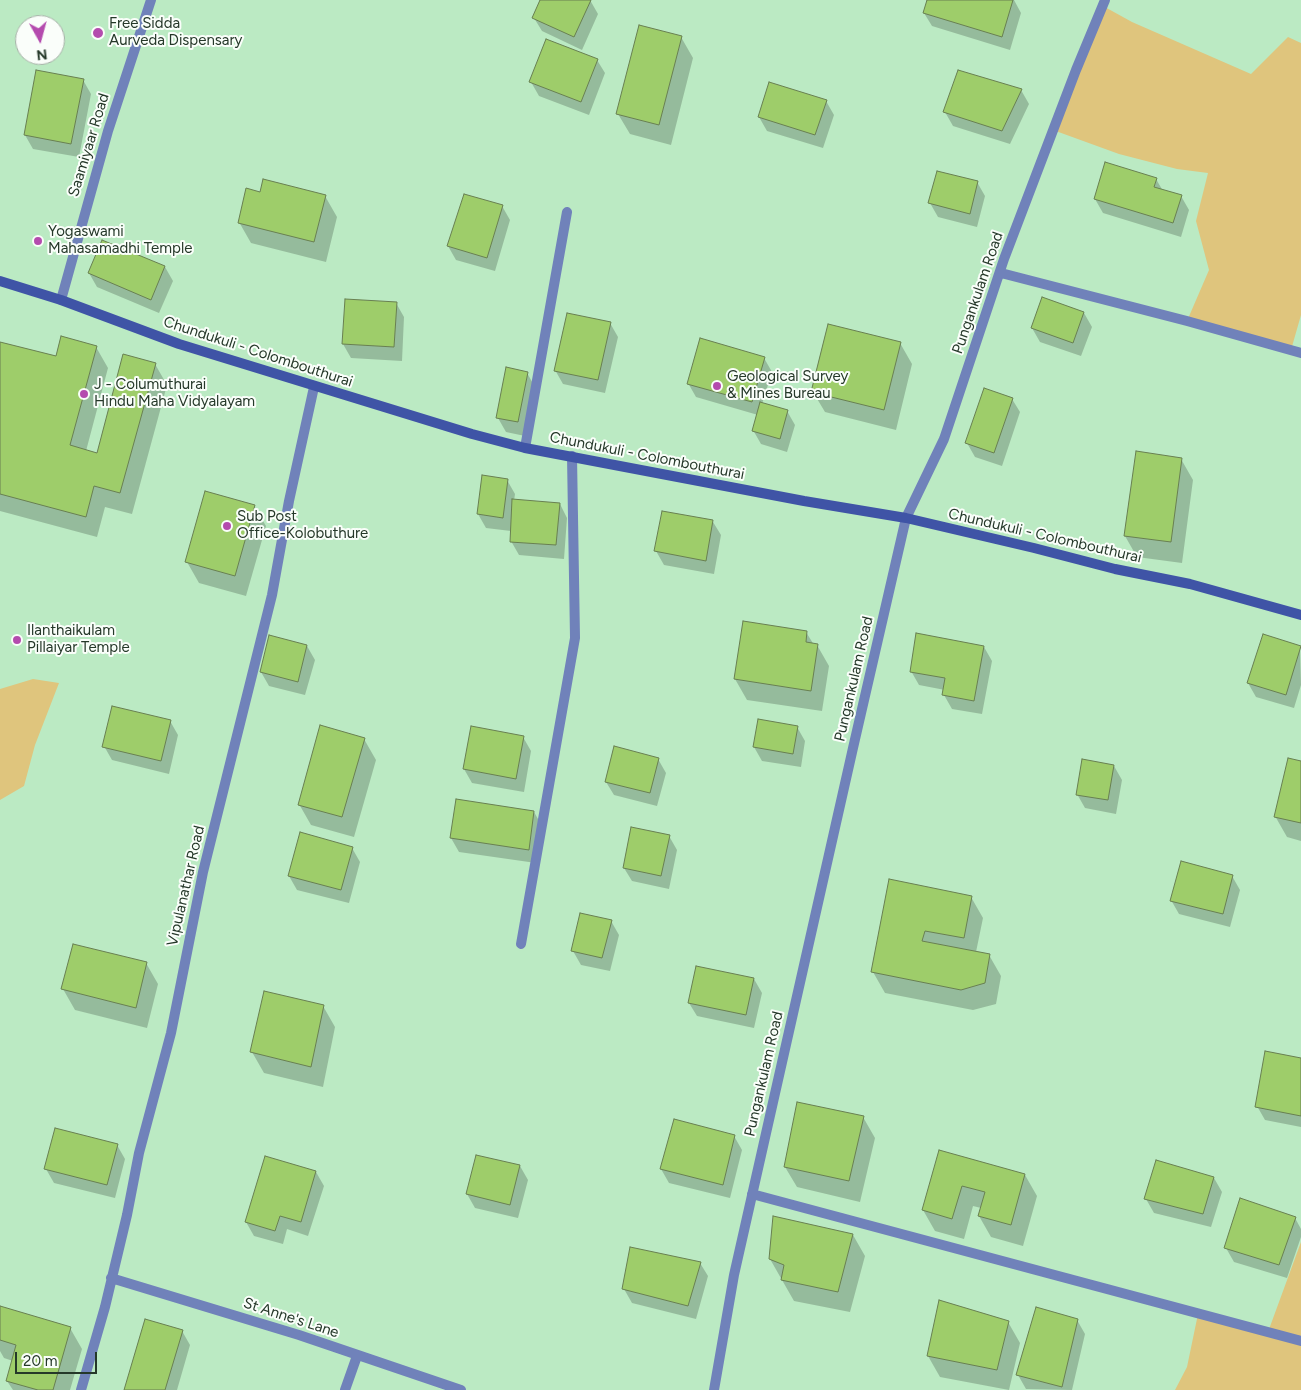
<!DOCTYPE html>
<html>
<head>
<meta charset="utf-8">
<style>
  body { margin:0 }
  #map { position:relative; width:1301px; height:1390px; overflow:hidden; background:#bbeac3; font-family:Figtree,sans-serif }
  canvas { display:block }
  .north { position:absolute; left:15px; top:15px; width:50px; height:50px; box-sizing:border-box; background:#fafefa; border:1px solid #a5afa6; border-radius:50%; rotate:173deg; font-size:14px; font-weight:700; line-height:20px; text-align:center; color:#253829 }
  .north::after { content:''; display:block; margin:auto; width:18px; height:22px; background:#b44bae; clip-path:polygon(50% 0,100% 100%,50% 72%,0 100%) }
  .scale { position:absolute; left:15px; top:1352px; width:82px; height:22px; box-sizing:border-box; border:2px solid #253829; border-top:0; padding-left:6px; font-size:15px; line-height:18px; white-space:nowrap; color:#253829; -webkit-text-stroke:4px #fafefa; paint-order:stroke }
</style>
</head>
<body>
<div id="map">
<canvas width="1301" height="1390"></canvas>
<div class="north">N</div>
<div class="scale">20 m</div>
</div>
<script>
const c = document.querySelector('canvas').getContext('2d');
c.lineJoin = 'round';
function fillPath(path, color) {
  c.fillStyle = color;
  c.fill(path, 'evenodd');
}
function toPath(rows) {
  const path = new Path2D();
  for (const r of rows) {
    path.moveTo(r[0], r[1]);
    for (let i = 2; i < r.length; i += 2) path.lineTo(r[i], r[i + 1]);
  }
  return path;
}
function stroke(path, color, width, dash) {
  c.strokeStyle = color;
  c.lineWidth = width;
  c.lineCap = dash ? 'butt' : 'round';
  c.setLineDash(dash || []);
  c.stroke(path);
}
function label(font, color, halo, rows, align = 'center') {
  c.font = font + ' Figtree,sans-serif';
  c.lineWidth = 4;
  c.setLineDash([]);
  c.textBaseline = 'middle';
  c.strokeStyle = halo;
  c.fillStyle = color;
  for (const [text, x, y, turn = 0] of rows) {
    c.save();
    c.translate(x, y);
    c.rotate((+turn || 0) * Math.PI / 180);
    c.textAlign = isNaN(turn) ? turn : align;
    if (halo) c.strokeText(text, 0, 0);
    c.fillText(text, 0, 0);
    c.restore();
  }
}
const green = toPath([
  [1103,6,1132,22,1251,74,1288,37,1301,43,1301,315,1291,350,1187,321,1209,270,1196,221,1208,173,1177,169,1119,154,1053,130],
  [33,679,59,683,35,745,24,786,0,800,0,689],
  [1301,1242,1301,1390,1175,1390,1187,1367,1198,1314,1268,1332]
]);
const shadow = toPath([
  [542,0,590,0,598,14,582,50,542,31,534,18],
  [929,0,1014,0,1021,13,1010,50,932,26,924,13],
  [681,37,693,58,671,145,630,134,618,114],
  [597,60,605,73,589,115,539,96,531,82],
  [83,80,91,94,79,157,33,149,25,135],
  [1021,90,1029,104,1010,144,953,126,945,112],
  [826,101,834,115,823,148,767,131,759,117],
  [1156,179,1163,191,1181,196,1189,210,1181,237,1103,213,1095,199],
  [977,182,985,196,977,227,938,217,930,203],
  [261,193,325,196,337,217,326,262,251,243,239,222],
  [502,206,510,220,495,271,456,260,448,246],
  [103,241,165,267,173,281,159,313,97,287,89,273],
  [346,301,396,303,404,317,402,361,351,358,343,344],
  [1084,313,1092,327,1081,356,1040,342,1032,328],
  [610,323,618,337,605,393,563,384,555,370],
  [0,343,57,358,96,347,108,368,86,451,97,454,155,364,167,385,132,514,105,507,97,537,0,511],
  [900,343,912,364,896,430,825,412,813,392],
  [764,358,772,372,762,404,787,411,795,425,787,452,761,444,753,430,758,415,696,397,688,383],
  [527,373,535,387,525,436,506,432,498,418],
  [1012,399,1020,412,1002,466,975,457,967,443],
  [1181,459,1193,480,1182,563,1137,557,1125,536],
  [507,480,515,494,514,501,560,504,567,518,564,559,519,555,511,541,511,531,486,528,478,514],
  [254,506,266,526,246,596,199,583,187,562],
  [713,522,721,535,714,574,664,565,656,551],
  [806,632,814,645,817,645,829,666,822,711,747,700,735,679],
  [307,646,315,660,305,695,269,686,261,672],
  [984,647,992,661,982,714,952,709,944,695,945,690,919,685,911,671],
  [1300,647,1301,685,1294,708,1256,697,1248,683],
  [170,721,178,735,169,774,112,760,104,746],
  [797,727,805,741,801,767,762,761,754,747],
  [523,737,531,751,524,792,472,783,464,769],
  [364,739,376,760,354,837,311,825,299,804],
  [658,759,666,773,657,806,614,795,606,782],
  [1301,762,1301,841,1287,837,1275,816],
  [1114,766,1122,780,1116,814,1085,808,1077,794],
  [534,812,542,826,536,863,459,852,451,838],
  [669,836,677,850,669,889,632,881,624,868],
  [352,848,360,862,349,903,297,890,289,876],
  [1232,876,1240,890,1230,927,1179,914,1171,900],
  [890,881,971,897,983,918,976,952,989,955,1001,976,996,1004,973,1010,885,993,873,972],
  [611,921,619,935,610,971,581,965,573,951],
  [146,963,158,984,147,1028,75,1010,63,989],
  [754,979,762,993,754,1028,697,1016,689,1003],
  [323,1006,335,1027,323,1087,264,1073,252,1052],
  [1301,1059,1301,1127,1265,1120,1257,1106],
  [863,1117,875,1138,860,1202,797,1187,785,1167],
  [734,1136,742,1150,730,1198,669,1183,661,1169],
  [117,1145,125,1159,115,1198,54,1183,46,1169],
  [940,1152,1025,1175,1037,1196,1023,1246,991,1237,979,1216,981,1208,973,1206,964,1239,935,1231,923,1210],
  [520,1166,528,1180,518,1218,475,1208,467,1194],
  [316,1172,324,1186,308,1236,287,1229,283,1244,254,1236,246,1222],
  [1214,1178,1222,1192,1211,1227,1154,1213,1146,1199],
  [1295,1218,1301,1229,1301,1237,1287,1278,1234,1262,1226,1248],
  [853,1235,865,1256,850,1312,794,1301,770,1259],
  [700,1263,708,1276,696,1319,632,1303,624,1289],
  [0,1312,70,1328,82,1349,70,1390,13,1390,7,1381,13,1361,4,1358,0,1351],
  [1077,1320,1085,1334,1072,1390,1026,1389,1018,1375],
  [1008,1322,1020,1343,1009,1390,940,1377,928,1356],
  [182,1331,190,1345,177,1390,125,1390]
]);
const building = toPath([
  [540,0,591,0,574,37,532,18,540,0],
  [927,0,1013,0,1002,37,923,13,927,0],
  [639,25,682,36,659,125,616,114,639,25],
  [546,39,598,59,581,102,529,82,546,39],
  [36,70,84,79,71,144,24,135,36,70],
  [958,70,1022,89,1002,131,943,112,958,70],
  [769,82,827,100,815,135,758,117,769,82],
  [1105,162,1157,178,1154,187,1182,195,1173,223,1094,199,1105,162],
  [937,171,978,181,970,214,928,203,937,171],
  [263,179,326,195,314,242,238,223,246,188,260,192,263,179],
  [464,194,503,205,487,258,447,246,464,194],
  [102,240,165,266,151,300,88,273,102,240],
  [1042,297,1084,312,1073,343,1031,328,1042,297],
  [345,299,397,302,394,347,342,344,345,299],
  [567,313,611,322,598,380,554,371,567,313],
  [828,324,901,342,884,410,811,392,828,324],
  [61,336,97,346,70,445,97,453,123,354,156,363,120,493,94,486,86,517,0,494,0,342,56,356,61,336],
  [700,338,765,357,752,402,687,384,700,338],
  [506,367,528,372,518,422,496,418,506,367],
  [984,388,1013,398,994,453,965,443,984,388],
  [760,402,788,410,780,439,752,431,760,402],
  [1136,451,1182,458,1171,542,1124,536,1136,451],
  [482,475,508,479,503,518,477,514,482,475],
  [205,491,255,505,235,576,185,562,205,491],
  [512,499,560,503,556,545,510,542,512,499],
  [662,511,713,520,706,561,654,551,662,511],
  [743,621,807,631,806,642,818,644,811,691,734,679,743,621],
  [916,633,984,646,974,701,942,695,945,678,910,672,916,633],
  [1263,634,1301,646,1286,695,1247,683,1263,634],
  [269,635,307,645,298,682,260,672,269,635],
  [112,706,171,720,161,761,102,747,112,706],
  [758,719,798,726,793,754,753,747,758,719],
  [320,725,365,738,342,817,298,805,320,725],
  [471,726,524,736,516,779,463,769,471,726],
  [614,746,659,758,650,793,605,782,614,746],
  [1288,758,1301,761,1301,823,1274,817,1288,758],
  [1082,759,1114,765,1108,800,1076,795,1082,759],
  [456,799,534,811,529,850,450,838,456,799],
  [631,827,670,835,661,876,623,868,631,827],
  [300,832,353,847,341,890,288,876,300,832],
  [1181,861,1233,875,1223,914,1170,901,1181,861],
  [889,879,972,896,964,938,925,931,922,941,990,954,985,983,961,990,871,972,889,879],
  [580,913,612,920,602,958,571,951,580,913],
  [73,944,147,962,136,1008,61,989,73,944],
  [696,966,754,978,746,1015,688,1003,696,966],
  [264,991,324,1005,311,1067,250,1052,264,991],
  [1265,1051,1301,1058,1301,1116,1255,1107,1265,1051],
  [797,1102,864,1116,849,1181,784,1167,797,1102],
  [674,1119,735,1135,723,1185,660,1169,674,1119],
  [55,1128,118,1144,107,1185,44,1169,55,1128],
  [939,1150,1025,1174,1011,1225,978,1216,985,1192,962,1186,952,1219,922,1210,939,1150],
  [476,1155,520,1165,510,1205,466,1194,476,1155],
  [265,1156,316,1171,301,1222,280,1216,275,1231,245,1222,265,1156],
  [1156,1160,1214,1177,1203,1214,1144,1199,1156,1160],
  [1240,1198,1296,1217,1279,1265,1224,1248,1240,1198],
  [773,1216,853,1234,838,1292,781,1280,784,1265,769,1259,773,1216],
  [630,1247,701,1262,688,1306,622,1289,630,1247],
  [939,1300,1009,1321,997,1370,927,1356,939,1300],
  [0,1306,71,1327,53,1390,38,1390,6,1381,16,1345,0,1340,0,1306],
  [1036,1307,1078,1319,1062,1387,1016,1375,1036,1307],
  [145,1319,183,1330,165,1390,124,1390,145,1319]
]);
const minor = toPath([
  [1001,273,1187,321,1301,353],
  [61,300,108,131,151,0],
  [525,448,567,212],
  [521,944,575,638,572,456],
  [752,1194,1301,1341],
  [111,1278,299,1335,461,1390],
  [81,1390,105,1307,127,1215,139,1153,171,1033,203,872,272,595,289,501,314,387],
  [345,1390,357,1356],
  [714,1390,734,1275,853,748,906,518,944,439,1004,259,1076,70,1105,0]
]);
const secondary = toPath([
  [0,281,61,300,179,344,472,434,525,448,804,501,906,518,1034,548,1115,569,1190,584,1301,615]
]);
const markers = [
  [98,33,6,"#b44bae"],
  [38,241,5,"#b44bae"],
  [717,386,5,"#b44bae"],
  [84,394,5,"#b44bae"],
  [227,526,5,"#b44bae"],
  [17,640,5,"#b44bae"]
];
const poiNames = [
  ["Free Sidda",109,24],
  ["Aurveda Dispensary",109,41],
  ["Yogaswami",48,232],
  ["Mahasamadhi Temple",48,249],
  ["Geological Survey",727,377],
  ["& Mines Bureau",727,394],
  ["J - Columuthurai",94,385],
  ["Hindu Maha Vidyalayam",94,402],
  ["Sub Post",237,517],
  ["Office-Kolobuthure",237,534],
  ["Ilanthaikulam",27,631],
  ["Pillaiyar Temple",27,648]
];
const streetNames = [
  ["Saamiyaar Road",89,145,-73],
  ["Pungankulam Road",978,293,-71],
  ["Chundukuli - Colombouthurai",258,352,18],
  ["Chundukuli - Colombouthurai",647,456,11],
  ["Chundukuli - Colombouthurai",1045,536,13],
  ["Pungankulam Road",854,679,-77],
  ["Vipulanathar Road",186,886,-77],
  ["Pungankulam Road",764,1074,-77],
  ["St Anne's Lane",291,1318,18]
];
fillPath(green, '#dfc57d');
fillPath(shadow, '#0003');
fillPath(building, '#9ecd6a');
stroke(building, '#687f51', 1);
stroke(minor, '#7082ba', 10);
stroke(secondary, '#3f54a6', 10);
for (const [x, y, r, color] of markers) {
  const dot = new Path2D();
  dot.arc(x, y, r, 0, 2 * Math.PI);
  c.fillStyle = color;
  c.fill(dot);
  stroke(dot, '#fafefa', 2);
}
label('15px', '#253829', '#fafefa', poiNames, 'left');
label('15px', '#253829', '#fafefa', streetNames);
</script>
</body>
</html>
